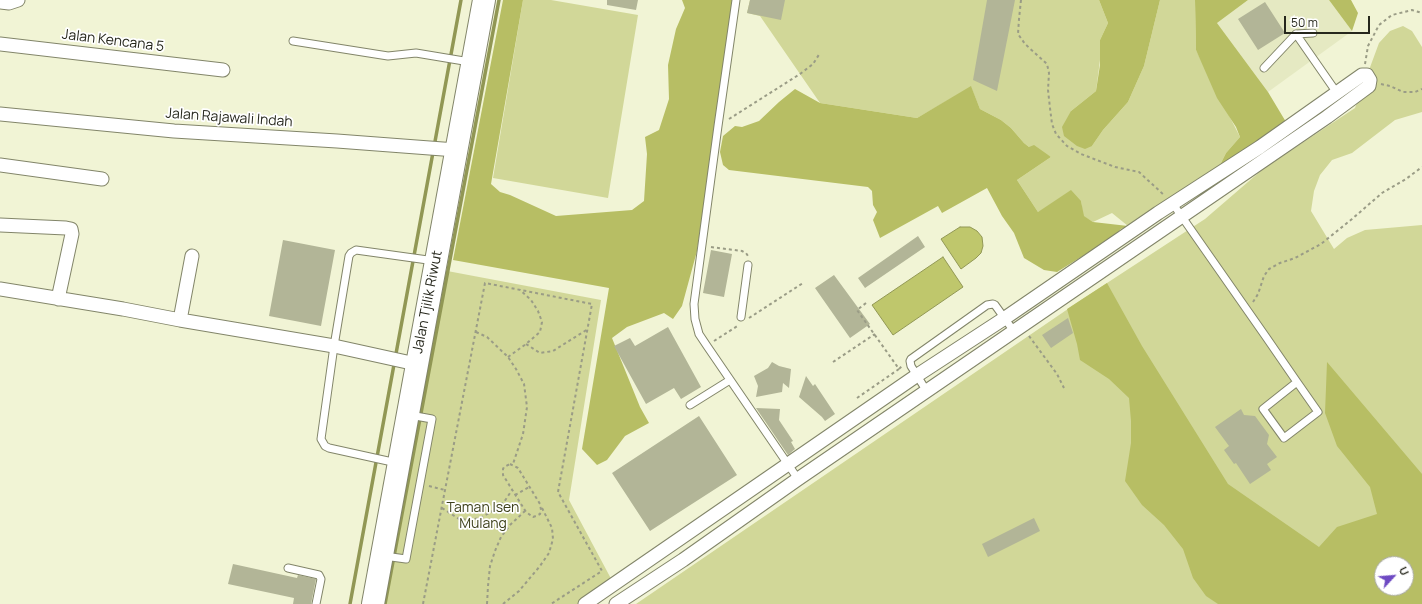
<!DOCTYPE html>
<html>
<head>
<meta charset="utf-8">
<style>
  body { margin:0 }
  #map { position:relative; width:1422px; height:604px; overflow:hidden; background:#f1f4d5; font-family:Manrope,sans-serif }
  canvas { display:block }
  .north { position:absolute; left:1374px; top:556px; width:40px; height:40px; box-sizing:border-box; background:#fff; border:1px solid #a8a9a4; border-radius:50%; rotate:64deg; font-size:11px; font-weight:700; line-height:16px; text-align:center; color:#26271c }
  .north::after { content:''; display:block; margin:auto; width:14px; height:18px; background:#6e4ac3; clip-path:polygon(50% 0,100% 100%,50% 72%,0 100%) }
  .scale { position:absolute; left:1284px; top:16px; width:86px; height:18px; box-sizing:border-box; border:2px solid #26271c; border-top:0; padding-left:5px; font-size:12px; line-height:14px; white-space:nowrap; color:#26271c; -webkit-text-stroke:3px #fff; paint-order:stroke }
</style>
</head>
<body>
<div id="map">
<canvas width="1422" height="604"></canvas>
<div class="north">U</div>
<div class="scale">50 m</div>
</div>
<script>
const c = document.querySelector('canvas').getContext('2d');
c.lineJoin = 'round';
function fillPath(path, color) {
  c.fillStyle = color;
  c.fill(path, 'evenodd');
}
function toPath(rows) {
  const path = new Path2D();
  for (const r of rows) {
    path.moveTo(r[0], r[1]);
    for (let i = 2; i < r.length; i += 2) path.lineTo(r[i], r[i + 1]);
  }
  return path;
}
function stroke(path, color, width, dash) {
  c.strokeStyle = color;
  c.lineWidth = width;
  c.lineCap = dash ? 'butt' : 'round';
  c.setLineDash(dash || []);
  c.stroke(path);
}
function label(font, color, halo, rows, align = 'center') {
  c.font = font + ' Manrope,sans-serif';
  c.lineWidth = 3.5;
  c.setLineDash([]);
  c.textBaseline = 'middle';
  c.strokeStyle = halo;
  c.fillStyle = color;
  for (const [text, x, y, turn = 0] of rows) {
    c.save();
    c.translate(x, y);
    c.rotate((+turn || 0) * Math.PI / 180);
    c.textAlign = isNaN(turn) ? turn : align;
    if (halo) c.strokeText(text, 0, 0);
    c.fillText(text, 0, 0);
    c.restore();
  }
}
const built = toPath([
  [1248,0,1329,0,1352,31,1268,92,1217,23]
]);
const green = toPath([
  [523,0,551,0,638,15,608,198,493,178],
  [750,0,1099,0,1108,23,1100,40,1100,60,1096,91,1071,111,1092,146,1103,130,1128,102,1144,66,1160,0,1195,0,1196,50,1240,137,1226,153,1220,165,1128,226,1112,213,1093,222,1083,216,1081,201,1038,212,1017,180,1051,157,1029,147,1024,143,1011,128,1001,120,980,109,971,87,917,118,820,103,760,16,747,13],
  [1403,26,1412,31,1422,47,1422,112,1395,120,1352,153,1332,160,1320,175,1314,191,1311,211,1334,249,1347,238,1365,230,1422,225,1422,604,636,604,1084,298,1205,219,1263,169,1355,108,1379,43,1390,31],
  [1382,564,1406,564,1406,588,1382,588],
  [442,270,601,300,569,500,616,588,593,604,377,604]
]);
const forest = toPath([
  [503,0,523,0,491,184,500,192,510,195,556,216,632,210,644,201,647,154,645,137,659,130,669,99,668,65,676,29,685,8,682,0,732,0,730,22,697,251,682,306,673,319,664,313,627,327,612,338,640,407,649,423,625,436,607,460,597,465,582,449,609,288,453,260],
  [1099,0,1160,0,1144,66,1128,102,1103,130,1092,146,1085,149,1077,146,1064,136,1062,127,1071,111,1096,91,1100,65,1100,40,1108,23],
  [1195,0,1248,0,1217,23,1268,92,1286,122,1220,165,1226,153,1240,137,1236,127,1217,98,1196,50],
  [1329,0,1351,0,1358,13,1352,31],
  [971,86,980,109,1001,120,1011,128,1024,143,1029,147,1034,145,1051,157,1017,180,1038,212,1071,190,1081,201,1084,216,1093,222,1128,226,1121,229,1110,239,1057,272,1044,270,1024,258,1014,233,1002,216,987,188,942,213,938,206,880,238,873,220,877,212,873,205,872,191,868,187,729,170,723,165,720,152,723,136,735,126,742,127,759,121,779,102,795,89,820,103,917,118],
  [1107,283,1142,346,1228,484,1319,547,1337,527,1377,514,1370,487,1337,446,1325,413,1327,362,1422,474,1422,604,1218,604,1206,596,1193,578,1183,549,1164,525,1142,505,1125,481,1131,443,1131,421,1129,398,1109,379,1080,360,1077,344,1067,309],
  [1382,564,1406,564,1406,588,1382,588]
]);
const water = toPath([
  [960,227,970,227,977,231,982,237,983,246,981,253,976,258,961,269,941,239,960,227],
  [943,257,963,287,893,335,872,305,943,257]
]);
const stream = toPath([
  [350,604,461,0],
  [385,604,499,0]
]);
const building = toPath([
  [607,0,638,0,636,10,607,5],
  [750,0,785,0,781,20,747,13],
  [987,0,1015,0,997,91,973,80],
  [1265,2,1285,33,1258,50,1238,19],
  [918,236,925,247,865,288,858,278],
  [283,240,335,250,321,326,269,316],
  [711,250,732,254,724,297,703,293],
  [834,275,870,324,850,338,815,288],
  [1068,318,1073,333,1051,348,1042,335],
  [668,327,701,387,681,399,674,388,646,404,614,346,630,338,635,346],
  [772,362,779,366,791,369,789,388,783,383,782,392,756,397,758,386,754,376,768,368],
  [806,376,813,386,815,384,835,414,825,421,822,417,799,397],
  [756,408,780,409,779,420,793,441,791,442,795,449,788,455],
  [1241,409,1244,415,1255,416,1269,435,1267,444,1277,457,1267,464,1271,470,1250,484,1236,463,1234,464,1224,450,1229,446,1215,427],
  [699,416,737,475,650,531,612,473],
  [1034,518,1040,531,988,557,982,544],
  [233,564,297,578,298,575,316,579,311,604,293,604,294,598,228,584]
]);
const path = toPath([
  [1021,0,1019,19,1018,34,1025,44,1047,64,1049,73,1048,90,1050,108,1052,124,1056,134,1067,146,1081,154,1115,167,1139,172,1164,195],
  [1365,64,1368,46,1379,25,1392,15,1412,10,1422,13],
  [1381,84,1390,86,1403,92,1415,92,1422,89],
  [729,119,800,74,813,64,820,53],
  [711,247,742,251,746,253,748,256],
  [1253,302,1258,294,1264,276,1269,269,1280,263,1295,258,1321,244,1352,219,1382,193,1406,179,1422,167],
  [866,303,857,310,899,369,902,366],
  [749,318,803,283],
  [476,332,487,337,508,357,516,369,524,384,527,407,523,434,513,464],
  [1029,336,1057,374,1064,388],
  [714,341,739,325],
  [526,344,540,353,553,351,588,329],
  [508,357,526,344,540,332,542,322,538,311,531,300,520,290],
  [833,362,875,334],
  [857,398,899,369],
  [510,464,518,468,540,504,541,510,540,514,536,516,533,517,526,512,503,475,503,469,504,467,510,464],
  [429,486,445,490],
  [515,495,529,487],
  [442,508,459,519,470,520,480,518,494,510,504,502,512,490],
  [423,604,485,283,592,304,558,492,602,571,551,604],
  [487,604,488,586,490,566,495,551,501,537,510,525,525,511],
  [503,604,519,591,540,566,549,553,553,539,552,528,542,508]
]);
const service = toPath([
  [736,0,718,126,694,304,695,319,699,334,707,346,798,479],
  [1313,33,1296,34,1337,93],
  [293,41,388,56,416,53,470,62],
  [1264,68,1296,34],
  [1173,204,1266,337,1297,382,1318,412,1284,438,1263,409,1297,382],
  [741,317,748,265],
  [926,390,911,366,910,361,911,359,987,305,993,304,995,305,1013,330],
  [690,405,730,380],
  [397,463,329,448,325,446,321,439,334,346,349,256,351,253,356,250,435,261],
  [384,556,406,559,432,419,410,415],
  [288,568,319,575,321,579,316,604]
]);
const minor = toPath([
  [0,2,9,3,18,0],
  [0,44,223,70],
  [0,114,174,131,337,141,456,150],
  [0,165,102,179],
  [0,225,66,228,71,229,72,234,58,299],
  [0,289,123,309,180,320,334,346,416,364],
  [180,320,192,256],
  [585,604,916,376,1005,318,1158,213,1260,147,1362,75,1367,75,1370,80,1369,86,1327,117,798,479,683,560,616,604]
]);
const trunk = toPath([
  [373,604,484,0]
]);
const streetNames = [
  ["Jalan Kencana 5",113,41,7],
  ["Jalan Rajawali Indah",229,118,4],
  ["Jalan Tjilik Riwut",428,302,-79]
];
const parkNames = [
  ["Taman Isen",483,508],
  ["Mulang",483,524]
];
fillPath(built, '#e5e9c2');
fillPath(green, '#d1d798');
fillPath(forest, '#b7be64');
fillPath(water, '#bfc76c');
stroke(water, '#919754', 1);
stroke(stream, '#919754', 3.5);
fillPath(building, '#b2b597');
stroke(service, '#828569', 9);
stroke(minor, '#828569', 15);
stroke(trunk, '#828569', 24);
stroke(path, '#9a9c86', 2, [3, 3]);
stroke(service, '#fff', 7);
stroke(minor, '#fff', 13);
stroke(trunk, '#fff', 22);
label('14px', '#26271c', '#fff', streetNames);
label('14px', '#3d401a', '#fff', parkNames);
</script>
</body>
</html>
